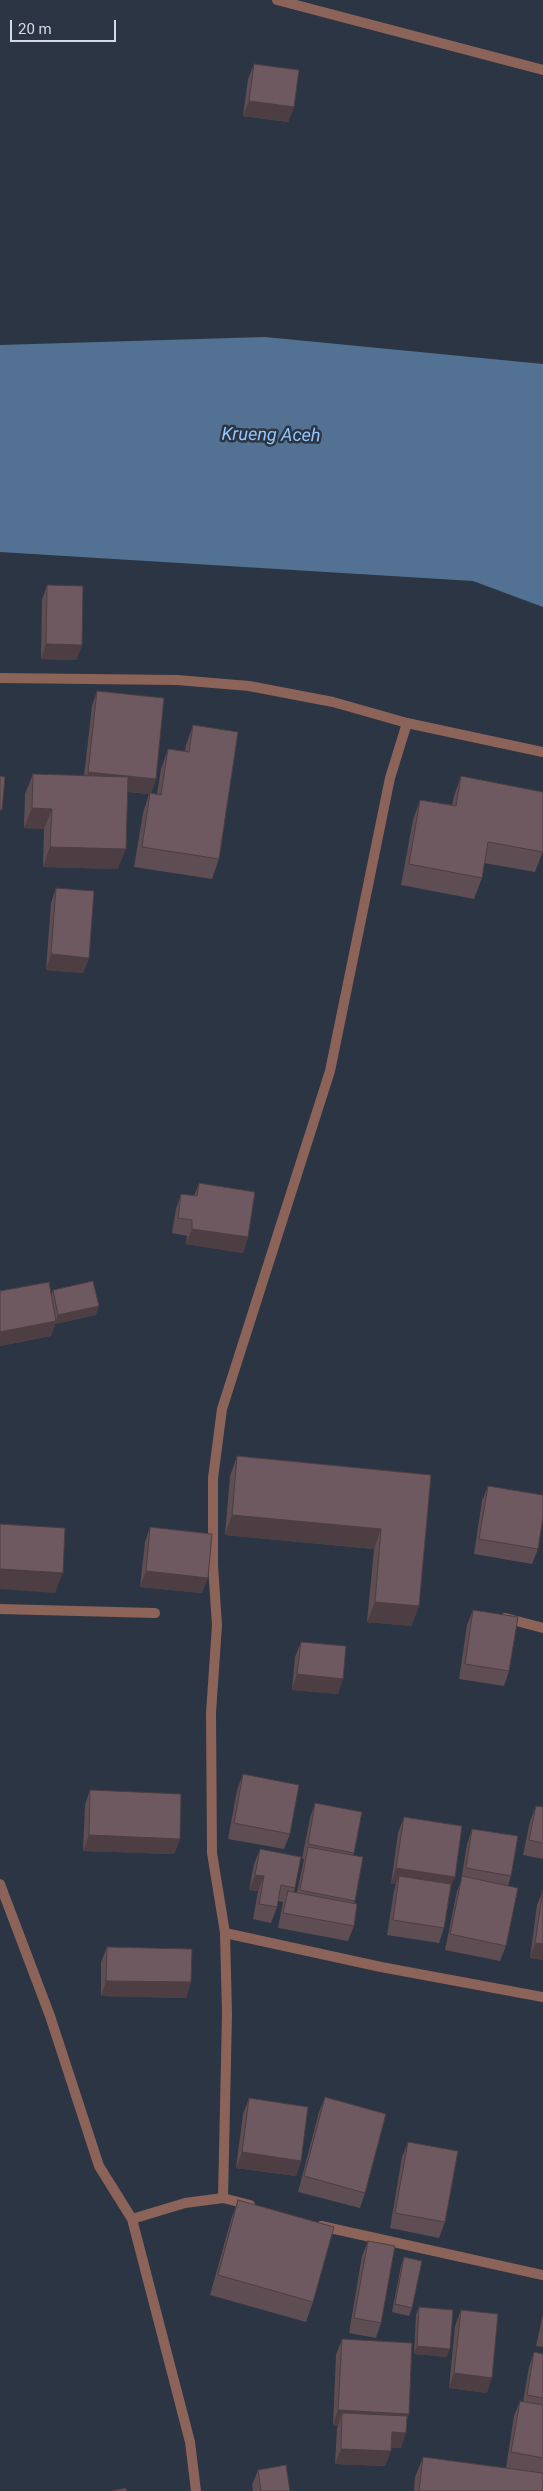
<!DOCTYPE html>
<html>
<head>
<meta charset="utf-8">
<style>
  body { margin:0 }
  #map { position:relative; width:543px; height:2491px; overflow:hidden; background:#2c3543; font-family:Roboto,sans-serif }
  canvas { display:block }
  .scale { position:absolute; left:10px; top:20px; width:106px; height:22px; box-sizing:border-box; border:2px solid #d5dbe4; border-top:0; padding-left:6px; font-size:15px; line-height:18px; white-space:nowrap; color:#d5dbe4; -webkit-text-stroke:4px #2c3543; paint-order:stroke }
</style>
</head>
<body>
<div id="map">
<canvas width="543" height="2491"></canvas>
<div class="scale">20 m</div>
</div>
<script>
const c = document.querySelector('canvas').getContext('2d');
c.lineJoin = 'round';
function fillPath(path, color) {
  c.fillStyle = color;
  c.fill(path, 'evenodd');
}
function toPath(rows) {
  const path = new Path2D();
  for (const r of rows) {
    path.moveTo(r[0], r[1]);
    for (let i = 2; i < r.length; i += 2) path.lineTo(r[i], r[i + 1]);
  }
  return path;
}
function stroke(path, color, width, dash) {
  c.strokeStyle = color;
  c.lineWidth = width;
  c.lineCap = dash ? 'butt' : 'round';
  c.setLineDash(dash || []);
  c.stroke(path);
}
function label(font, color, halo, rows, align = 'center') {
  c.font = font + ' Roboto,sans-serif';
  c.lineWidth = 5;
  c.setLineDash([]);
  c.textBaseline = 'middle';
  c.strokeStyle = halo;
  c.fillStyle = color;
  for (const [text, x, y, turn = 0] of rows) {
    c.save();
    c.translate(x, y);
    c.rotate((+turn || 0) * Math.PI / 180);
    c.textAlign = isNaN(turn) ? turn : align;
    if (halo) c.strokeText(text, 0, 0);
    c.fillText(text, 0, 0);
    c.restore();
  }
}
const water = toPath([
  [265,337,543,364,543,607,473,581,0,552,0,345]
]);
const service = toPath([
  [0,1609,155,1613]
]);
const minor = toPath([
  [0,678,177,680,249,686,333,702,407,723,543,752],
  [505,1618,543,1628],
  [0,1884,50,2016,99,2166,132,2219],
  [225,1933,381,1967,543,1997],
  [223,2198,227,2014,225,1933,212,1853,211,1713,217,1625,213,1565,213,1478,222,1409,330,1071,390,778,407,723],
  [321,2226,543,2275],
  [196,2491,190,2442,132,2219,185,2203,223,2198,250,2205]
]);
const tertiary = toPath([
  [277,0,543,70]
]);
const wall = toPath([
  [254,64,294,107,288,122,243,116,248,79],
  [47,585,82,645,76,660,41,659,42,600],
  [97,691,156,779,151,793,157,794,161,769,168,749,185,751,186,745,193,725,219,859,212,879,134,867,143,813,149,794,127,792,118,869,43,867,44,829,24,828,25,794,33,774,84,776,92,706],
  [461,776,543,851,535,872,484,863,482,878,474,899,401,885,413,820,420,800,452,805,454,796],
  [56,888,89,958,83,973,46,970,51,903],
  [199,1183,248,1237,243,1253,186,1244,187,1236,172,1233,176,1209,181,1194,194,1196],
  [53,1290,96,1315,55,1324,51,1336,0,1346,0,1291,51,1295],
  [237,1456,431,1475,419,1606,411,1626,367,1622,374,1549,225,1535,230,1476],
  [488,1486,538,1549,532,1564,474,1554,482,1501],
  [150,1527,202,1593,140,1587,145,1542],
  [473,1610,509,1671,504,1686,459,1679,467,1625],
  [301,1642,338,1694,292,1690,295,1657],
  [243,1774,290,1834,284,1849,228,1839,237,1790],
  [90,1790,180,1839,174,1854,83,1851,85,1805],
  [315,1803,354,1853,353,1855,355,1901,354,1903,354,1926,348,1941,278,1928,283,1902,278,1901,277,1907,271,1923,253,1919,258,1891,249,1890,254,1864,260,1849,295,1888,294,1892,297,1892,304,1859,302,1859,310,1818],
  [536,1806,543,1807,543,1859,523,1855,530,1821],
  [404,1817,451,1888,444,1928,439,1943,387,1935,394,1891,396,1884,391,1884,398,1833],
  [472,1829,511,1876,508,1886,506,1946,500,1961,445,1950,457,1891,461,1881,467,1844],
  [543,1890,543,1960,530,1958,537,1905],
  [107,1947,191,1982,186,1998,101,1996,101,1962],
  [325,2097,365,2193,360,2208,298,2192,319,2112],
  [249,2098,301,2161,296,2176,236,2168,243,2114],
  [408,2142,445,2222,439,2238,390,2228,402,2157],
  [238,2200,313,2302,306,2322,210,2295,231,2220],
  [368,2241,381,2323,376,2338,349,2333,362,2256],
  [404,2257,412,2308,409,2316,392,2312,401,2266],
  [419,2307,447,2357,414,2354,416,2315],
  [461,2310,487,2393,449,2388,455,2326],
  [543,2314,543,2347,536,2346],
  [342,2339,409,2414,407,2419,401,2448,391,2448,385,2466,335,2464,337,2428,338,2426,333,2425,336,2355],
  [534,2352,543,2354,543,2491,414,2491,415,2477,423,2457,506,2468,514,2416,520,2401,523,2402,529,2367],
  [258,2470,290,2491,253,2491,252,2485]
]);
const shadedWall = toPath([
  [249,101,294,107,288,122,243,116],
  [46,644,82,645,76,660,41,659],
  [88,772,156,779,151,794,83,787],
  [32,808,52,809,44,829,24,828],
  [50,847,126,849,118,869,43,867],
  [51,954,89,958,83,973,46,970],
  [192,1229,248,1237,243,1253,186,1244],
  [99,1306,96,1315,55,1324,58,1315],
  [56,1321,51,1336,0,1346,0,1332],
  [232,1515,381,1529,374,1549,225,1535],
  [0,1569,63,1573,55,1593,0,1589],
  [146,1571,208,1578,202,1593,140,1587],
  [375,1602,419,1606,411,1626,367,1622],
  [297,1674,343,1679,338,1694,292,1690],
  [89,1835,180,1839,174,1854,83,1851],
  [396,1868,455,1877,449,1892,399,1876,396,1884,391,1884],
  [255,1875,264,1876,258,1891,249,1890],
  [535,1943,543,1944,543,1960,530,1958],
  [106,1981,191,1982,186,1998,101,1996],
  [242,2152,301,2161,296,2176,236,2168],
  [417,2346,450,2349,447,2357,414,2354],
  [454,2373,492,2378,487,2393,449,2388],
  [338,2410,409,2414,403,2429,342,2413,338,2426,333,2425],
  [392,2432,406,2433,401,2448,386,2448],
  [341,2449,391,2451,385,2466,335,2464]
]);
const building = toPath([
  [254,64,299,70,294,107,249,101,254,64],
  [47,585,83,586,82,645,46,644,47,585],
  [97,691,164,698,156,779,88,772,97,691],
  [193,725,238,732,219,859,142,847,150,793,161,795,168,749,189,752,193,725],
  [33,774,128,777,126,849,50,847,52,809,32,808,33,774],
  [0,776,5,777,2,810,0,810,0,776],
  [461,776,543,792,543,852,488,842,482,878,409,864,420,800,456,806,461,776],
  [56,888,94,891,89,958,51,954,56,888],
  [199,1183,255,1192,248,1237,192,1229,192,1220,178,1218,181,1194,197,1196,199,1183],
  [93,1281,99,1306,58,1315,53,1290,93,1281],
  [49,1282,56,1321,0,1332,0,1291,49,1282],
  [237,1456,431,1475,419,1606,375,1602,381,1529,232,1515,237,1456],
  [488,1486,543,1495,543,1517,538,1549,479,1539,488,1486],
  [0,1524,65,1528,63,1573,0,1569,0,1524],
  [150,1527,212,1534,208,1578,146,1571,150,1527],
  [473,1610,518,1617,509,1671,465,1664,473,1610],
  [301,1642,346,1646,343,1679,297,1674,301,1642],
  [243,1774,299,1785,290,1834,234,1823,243,1774],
  [90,1790,181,1794,180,1839,89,1835,90,1790],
  [315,1803,362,1812,354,1853,308,1844,315,1803],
  [536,1806,543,1807,543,1843,529,1840,536,1806],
  [404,1817,462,1826,455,1877,396,1868,404,1817],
  [472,1829,518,1836,511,1876,466,1868,472,1829],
  [308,1847,363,1857,355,1901,300,1890,308,1847],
  [260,1849,301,1857,295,1888,281,1885,277,1907,259,1904,264,1876,255,1875,260,1849],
  [399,1876,451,1884,444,1928,393,1920,399,1876],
  [462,1876,518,1888,506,1946,450,1934,462,1876],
  [543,1890,543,1944,535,1943,543,1890],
  [288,1891,357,1904,354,1926,283,1913,288,1891],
  [107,1947,192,1949,191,1982,106,1981,107,1947],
  [325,2097,386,2114,365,2193,304,2176,325,2097],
  [249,2098,308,2107,301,2161,242,2152,249,2098],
  [408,2142,458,2151,445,2222,395,2213,408,2142],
  [238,2200,334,2227,313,2302,218,2275,238,2200],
  [368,2241,395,2246,381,2323,354,2318,368,2241],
  [404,2257,422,2261,412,2308,395,2304,404,2257],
  [419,2307,453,2310,450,2349,417,2346,419,2307],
  [461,2310,498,2314,492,2378,454,2373,461,2310],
  [342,2339,412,2343,409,2414,338,2410,342,2339],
  [534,2352,543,2354,543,2398,527,2395,534,2352],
  [520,2401,543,2405,543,2458,511,2452,520,2401],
  [342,2413,407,2416,406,2433,392,2432,391,2451,341,2449,342,2413],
  [423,2457,543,2473,543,2491,419,2491,423,2457],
  [286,2465,290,2491,261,2491,258,2470,286,2465],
  [126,2488,126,2491,112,2491,126,2488]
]);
const waterNames = [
  ["Krueng Aceh",271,436,1]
];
fillPath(water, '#537293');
stroke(service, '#8c6359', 10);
stroke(minor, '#8c6359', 10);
stroke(tertiary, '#8c6359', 10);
fillPath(wall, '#5e4d52');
fillPath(shadedWall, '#4c3e42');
fillPath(building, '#6d595f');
stroke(building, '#4c3e42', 1);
label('italic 18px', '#93c6fc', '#2c3543', waterNames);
</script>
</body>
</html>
